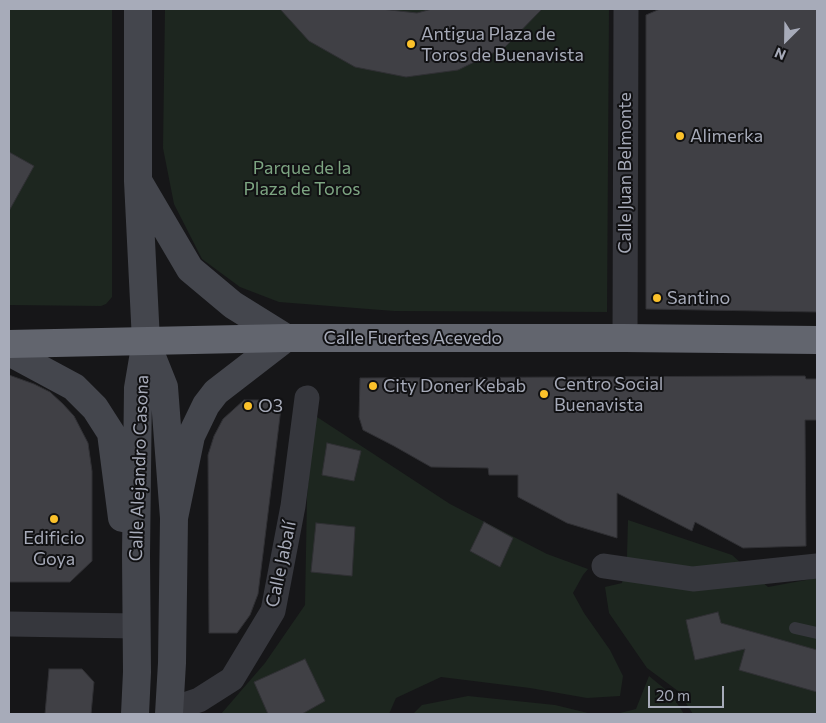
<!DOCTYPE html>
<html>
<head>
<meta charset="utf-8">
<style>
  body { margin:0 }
  #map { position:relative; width:826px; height:723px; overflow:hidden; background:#161618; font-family:Commissioner,sans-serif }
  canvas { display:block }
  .frame { position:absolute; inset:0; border:10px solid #a7abb9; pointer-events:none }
  .north { position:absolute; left:761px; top:15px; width:50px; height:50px; -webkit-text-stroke:4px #111113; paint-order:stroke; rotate:203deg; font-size:14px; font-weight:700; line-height:20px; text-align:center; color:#a7abb9 }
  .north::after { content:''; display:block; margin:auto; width:18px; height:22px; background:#a7abb9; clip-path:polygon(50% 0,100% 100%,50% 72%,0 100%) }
  .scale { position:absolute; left:648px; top:686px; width:76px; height:22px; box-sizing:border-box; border:2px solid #a7abb9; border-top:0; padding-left:6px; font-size:15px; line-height:18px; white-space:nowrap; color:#a7abb9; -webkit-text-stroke:4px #111113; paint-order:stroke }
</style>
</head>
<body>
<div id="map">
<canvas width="826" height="723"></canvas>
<div class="frame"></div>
<div class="north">N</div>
<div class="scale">20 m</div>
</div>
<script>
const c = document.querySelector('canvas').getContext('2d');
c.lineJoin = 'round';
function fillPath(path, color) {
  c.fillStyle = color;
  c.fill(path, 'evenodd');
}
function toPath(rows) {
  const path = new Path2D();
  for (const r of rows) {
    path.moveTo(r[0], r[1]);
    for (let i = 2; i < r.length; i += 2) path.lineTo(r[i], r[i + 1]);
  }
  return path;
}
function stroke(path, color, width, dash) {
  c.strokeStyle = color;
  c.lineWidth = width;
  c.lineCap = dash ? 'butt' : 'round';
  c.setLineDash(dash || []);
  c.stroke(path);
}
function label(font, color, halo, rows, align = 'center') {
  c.font = font + ' Commissioner,sans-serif';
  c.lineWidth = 4;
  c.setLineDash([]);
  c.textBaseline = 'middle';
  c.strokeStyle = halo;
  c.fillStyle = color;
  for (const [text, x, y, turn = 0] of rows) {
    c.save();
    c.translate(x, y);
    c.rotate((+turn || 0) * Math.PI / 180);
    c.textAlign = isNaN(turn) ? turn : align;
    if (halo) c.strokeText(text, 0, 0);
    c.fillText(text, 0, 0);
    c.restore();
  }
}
const green = toPath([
  [9,9,112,9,112,297,106,304,101,306,9,305],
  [165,9,609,9,607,312,394,311,279,302,240,287,202,259,174,204,163,148],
  [314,415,450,504,547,554,588,569,583,575,573,593,584,613,610,650,623,676,620,696,587,698,530,688,441,677,396,698,389,714,221,714,265,663,305,605,307,497],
  [628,520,732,555,768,587,817,578,817,714,693,714,678,691,647,668,609,613,605,587,622,583,627,556],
  [649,676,671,694,684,714,616,714,636,709],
  [468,696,555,705,592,714,413,714,422,705]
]);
const building = toPath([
  [280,9,381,9,417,13,432,9,542,9,505,47,458,70,406,77,355,67,309,41,280,9],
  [660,9,817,9,817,312,646,309,646,15,660,9],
  [9,152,34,166,9,211,9,152],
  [9,375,34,384,50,392,63,404,74,416,88,443,92,471,92,561,70,582,9,582,9,375],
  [771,376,805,376,806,379,817,379,817,420,805,420,806,546,743,548,695,522,692,531,617,493,617,538,567,523,518,497,518,475,489,475,488,468,431,467,394,446,363,430,359,417,360,378,771,376],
  [244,400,282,400,258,594,250,615,237,633,209,633,208,455,214,436,223,419,244,400],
  [327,443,361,451,354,481,322,475,327,443],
  [484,522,513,538,500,567,470,551,484,522],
  [316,523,355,527,352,576,311,572,316,523],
  [718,612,721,623,817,650,817,692,739,670,745,649,695,660,686,620,718,612],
  [305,659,325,701,302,714,268,714,254,682,305,659],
  [49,669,82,669,94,682,91,714,45,714,49,669]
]);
const lane = toPath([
  [795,628,817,633]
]);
const street = toPath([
  [625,338,626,9],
  [604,566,693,579,817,566],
  [9,624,137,626],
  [169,710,199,700,232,679,273,611,293,506,307,398]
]);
const secondary = toPath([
  [140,184,190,269,233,305,286,338,216,392,206,405,191,436,174,518],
  [146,342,164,387,174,518,172,663,169,714],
  [9,352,74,387,95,408,111,433,122,518],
  [135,714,137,672,136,555,138,388,146,341,138,181,138,9]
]);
const highway = toPath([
  [9,344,286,338,625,338,817,340]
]);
const markers = [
  [411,44,5,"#fbc12a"],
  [680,136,5,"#fbc12a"],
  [657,298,5,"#fbc12a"],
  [373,386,5,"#fbc12a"],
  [544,394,5,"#fbc12a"],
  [248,406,5,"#fbc12a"],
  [54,519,5,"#fbc12a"]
];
const poiNames = [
  ["Antigua Plaza de",421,34],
  ["Toros de Buenavista",421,55],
  ["Alimerka",690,136],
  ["Santino",667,298],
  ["Centro Social",554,384],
  ["Buenavista",554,405],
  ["City Doner Kebab",383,386],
  ["O3",258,406],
  ["Edificio",54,538,"center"],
  ["Goya",54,559,"center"]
];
const parkNames = [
  ["Parque de la",302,168],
  ["Plaza de Toros",302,189]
];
const streetNames = [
  ["Calle Juan Belmonte",625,173,-90],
  ["Calle Fuertes Acevedo",413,338],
  ["Calle Alejandro Casona",139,468,-88],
  ["Calle Jabalí",281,564,-78]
];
fillPath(green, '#1d261f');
fillPath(building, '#404045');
stroke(building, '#303034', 1);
stroke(lane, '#36373d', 12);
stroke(street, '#36373d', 25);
stroke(secondary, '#44464d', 28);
stroke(highway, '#62656e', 28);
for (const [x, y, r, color] of markers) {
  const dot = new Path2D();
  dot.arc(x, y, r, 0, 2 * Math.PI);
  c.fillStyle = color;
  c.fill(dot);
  stroke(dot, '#111113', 2);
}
label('18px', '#a7abb9', '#111113', poiNames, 'left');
label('18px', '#7da582', '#111113', parkNames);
label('18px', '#a7abb9', '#111113', streetNames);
</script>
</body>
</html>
